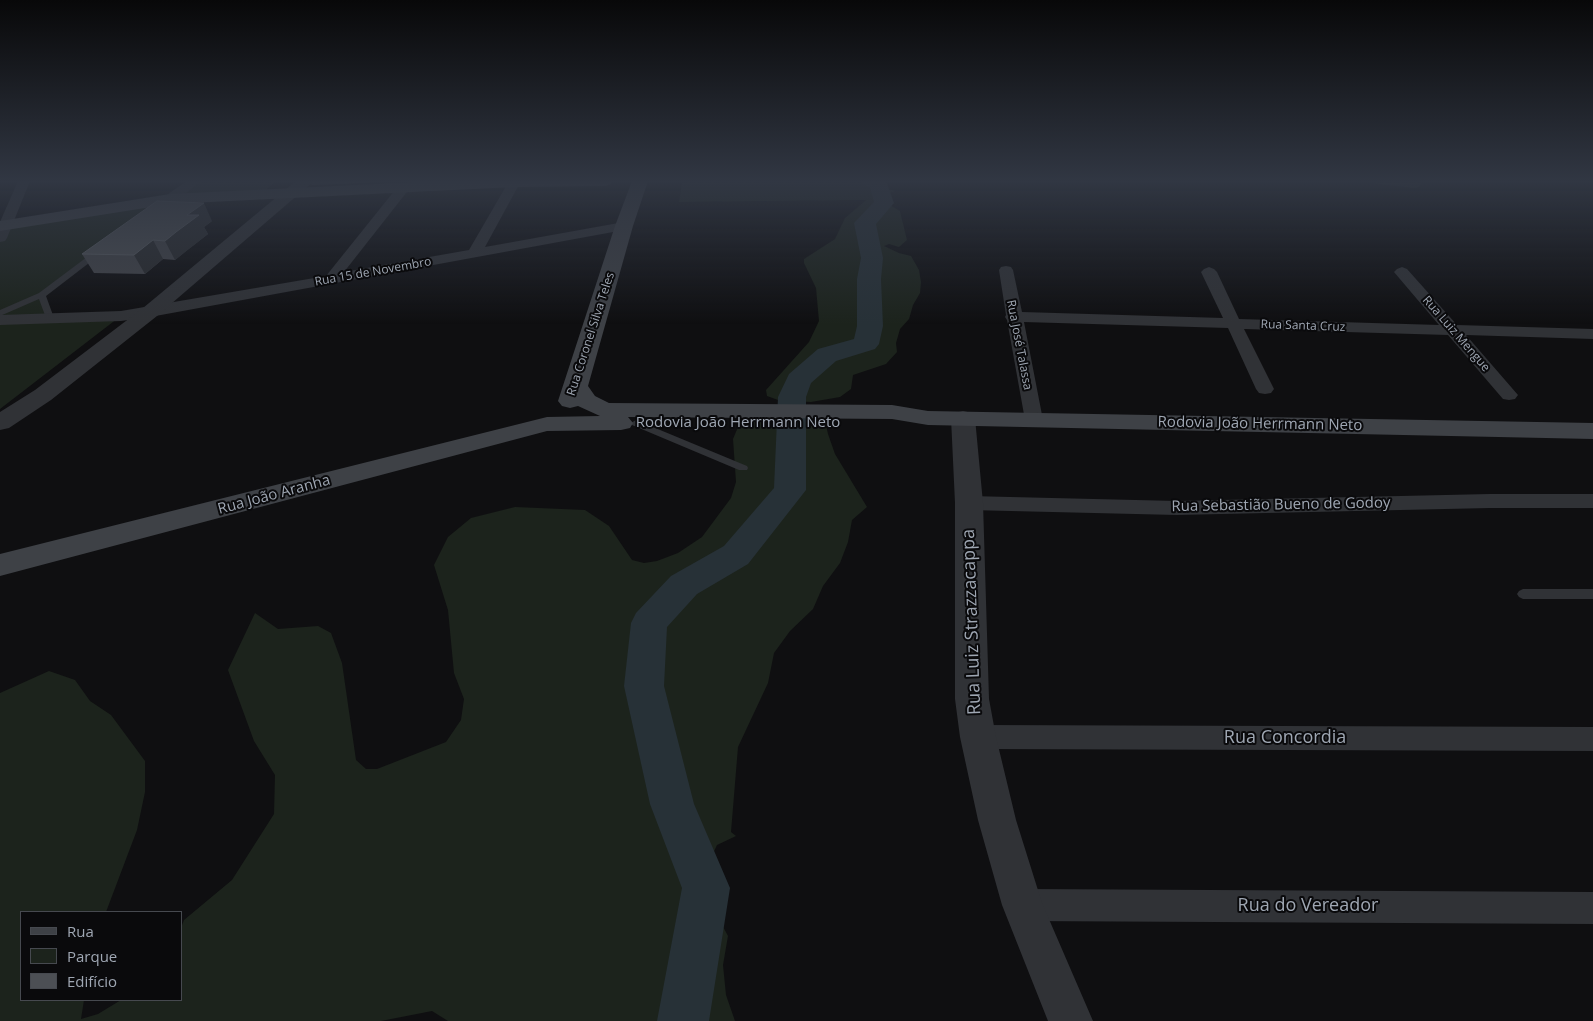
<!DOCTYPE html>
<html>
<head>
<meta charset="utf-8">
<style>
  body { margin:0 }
  #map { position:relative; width:1593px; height:1021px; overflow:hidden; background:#0f0f11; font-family:"Open Sans",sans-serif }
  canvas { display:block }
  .legend { position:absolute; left:20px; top:911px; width:162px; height:90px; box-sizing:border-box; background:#0a0a0c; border:1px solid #46494f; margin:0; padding:6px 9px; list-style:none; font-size:15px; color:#9fa7b3 }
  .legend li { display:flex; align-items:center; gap:10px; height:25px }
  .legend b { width:25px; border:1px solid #46494f }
</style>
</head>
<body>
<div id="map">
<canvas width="1593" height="1021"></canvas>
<ul class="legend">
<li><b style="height:6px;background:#3e4146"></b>Rua</li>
<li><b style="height:14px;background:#1c231c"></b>Parque</li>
<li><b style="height:14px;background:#4c4f54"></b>Edifício</li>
</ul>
</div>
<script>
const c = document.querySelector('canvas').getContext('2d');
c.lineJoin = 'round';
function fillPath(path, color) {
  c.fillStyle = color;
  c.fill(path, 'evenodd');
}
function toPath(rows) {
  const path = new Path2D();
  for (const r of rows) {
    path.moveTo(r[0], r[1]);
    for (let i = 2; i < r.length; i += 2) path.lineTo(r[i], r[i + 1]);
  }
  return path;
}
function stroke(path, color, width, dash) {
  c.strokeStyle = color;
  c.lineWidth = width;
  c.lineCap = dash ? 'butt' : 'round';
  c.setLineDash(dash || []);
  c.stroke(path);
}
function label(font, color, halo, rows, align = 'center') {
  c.font = font + ' "Open Sans",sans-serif';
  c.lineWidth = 4;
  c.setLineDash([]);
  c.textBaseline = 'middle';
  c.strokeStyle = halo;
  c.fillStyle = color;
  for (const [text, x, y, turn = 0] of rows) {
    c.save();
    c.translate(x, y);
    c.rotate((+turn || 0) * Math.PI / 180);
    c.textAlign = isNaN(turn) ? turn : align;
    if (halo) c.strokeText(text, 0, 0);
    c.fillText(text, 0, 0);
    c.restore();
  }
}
const green = toPath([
  [198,181,276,181,262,193,176,198],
  [680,181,860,181,875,184,875,187,896,191,883,195,880,199,900,211,907,240,899,247,889,244,884,246,899,253,911,256,919,270,921,282,920,293,913,305,909,319,900,329,896,343,897,352,886,364,853,375,851,389,840,397,811,402,778,400,767,396,766,390,809,342,819,321,816,288,804,263,804,259,835,239,845,218,866,200,679,202,682,182],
  [1354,181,1422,181,1419,187,1414,188],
  [170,199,42,295,51,318,122,315,0,409,0,238,6,225],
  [749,414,824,416,828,434,835,454,867,507,852,520,848,542,840,563,823,586,813,609,790,631,774,653,768,683,738,747,731,832,736,836,717,845,710,860,714,910,728,936,723,965,726,995,735,1021,448,1021,432,1011,381,1021,0,1021,0,693,49,671,75,680,90,701,111,715,145,761,145,792,137,830,106,912,21,912,21,1000,84,1000,81,1019,98,1014,121,1000,181,1000,181,928,184,920,232,880,274,814,275,775,254,741,228,670,255,613,278,629,318,626,331,633,342,663,356,760,366,769,377,769,446,742,461,720,464,699,454,673,448,610,434,565,448,537,471,518,515,507,585,510,609,526,632,560,644,563,657,561,678,553,702,537,731,498,736,482,733,439,741,420]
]);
const river = toPath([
  [860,181,886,181,894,203,876,224,883,258,881,279,883,326,879,344,875,349,836,361,811,383,806,397,806,490,748,564,697,594,667,627,664,686,694,804,730,888,709,1021,657,1021,682,888,650,804,624,686,631,623,636,613,671,576,724,546,774,488,778,397,789,374,818,349,854,339,857,326,857,279,861,258,854,223,874,202,870,187,863,185,860,181]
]);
const service = toPath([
  [95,251,102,253,46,296,54,318,53,320,47,320,46,318,39,299,0,316,0,310,39,293,95,251],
  [636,420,747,466,748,468,747,470,739,470,632,425,631,423,636,420],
  [1523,589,1593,589,1593,599,1523,599,1519,597,1517,594,1519,591,1523,589]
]);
const minor = toPath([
  [18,181,30,181,7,238,5,241,0,242,0,222,18,181],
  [187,181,201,181,175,202,165,202,163,199,165,196,187,181],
  [509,181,521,181,485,247,624,222,631,226,624,230,150,317,121,321,0,325,0,315,121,311,326,276,399,185,404,184,410,188,344,272,469,250,509,181],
  [1006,266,1011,267,1013,270,1022,312,1223,318,1201,272,1204,269,1209,267,1214,269,1217,272,1239,319,1439,325,1394,272,1397,269,1402,267,1407,269,1457,325,1593,329,1593,339,1466,335,1518,395,1515,399,1509,400,1503,399,1448,335,1244,329,1274,389,1271,393,1265,394,1259,393,1256,389,1228,328,1024,322,1043,420,1041,424,1034,426,1027,424,1025,420,1007,320,1005,317,1006,315,999,270,1001,267,1006,266],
  [1490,494,1593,494,1593,508,1490,508,1177,515,969,510,962,508,958,503,962,498,969,496,1177,501,1490,494],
  [978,725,1593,727,1593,751,978,749,968,745,964,737,968,729,978,725],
  [1022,889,1593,892,1593,924,1022,921,1011,916,1006,905,1011,894,1022,889]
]);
const tertiary = toPath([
  [296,181,314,181,157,316,51,400,9,428,0,430,0,412,35,390,143,308,296,181],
  [963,411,972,413,975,418,983,503,989,699,996,737,1016,820,1042,903,1093,1021,1048,1021,1002,905,978,820,960,737,955,699,955,503,951,418,954,413,963,411]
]);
const secondary = toPath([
  [439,181,613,181,611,184,605,186,514,187,170,204,0,231,0,221,170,194,439,181],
  [632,181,648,181,633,226,588,386,595,396,609,403,892,405,928,411,1593,423,1593,439,928,425,892,419,628,417,633,423,630,428,621,430,547,431,0,576,0,554,547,417,600,416,578,406,570,408,562,406,558,401,615,226,632,181]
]);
const wall = toPath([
  [310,181,406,181,312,185],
  [212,221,204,227,208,234,186,251,175,260,163,259,145,274,94,273,82,254]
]);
const shadedWall = toPath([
  [204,203,212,221,204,227,208,234,175,260,165,241,187,215],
  [153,240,163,259,145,274,134,255]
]);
const building = toPath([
  [157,201,204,203,187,215,199,215,176,232,165,241,153,240,134,255,82,254,157,201]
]);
const farStreetnames = [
  ["Rua 15 de Novembro",373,272,-10],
  ["Rua Santa Cruz",1303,326,2],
  ["Rua Coronel Silva Teles",591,334,-72],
  ["Rua Luiz Mengue",1456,334,49],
  ["Rua José Talassa",1019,345,79]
];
const streetNames = [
  ["Rodovia João Herrmann Neto",738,423],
  ["Rodovia João Herrmann Neto",1260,424,1],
  ["Rua João Aranha",274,495,-15],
  ["Rua Sebastião Bueno de Godoy",1281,505,-1]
];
const nearStreetnames = [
  ["Rua Luiz Strazzacappa",972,622,-92],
  ["Rua Concordia",1285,738],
  ["Rua do Vereador",1308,906]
];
fillPath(green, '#1c231c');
fillPath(river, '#273137');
fillPath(service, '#303236');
fillPath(minor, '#303236');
fillPath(tertiary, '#303236');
fillPath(secondary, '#3e4146');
fillPath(wall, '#424449');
fillPath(shadedWall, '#292b2e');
fillPath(building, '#4c4f54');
stroke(building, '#595d63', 1);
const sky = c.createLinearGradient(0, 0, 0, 324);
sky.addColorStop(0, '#080809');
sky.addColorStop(0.56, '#313743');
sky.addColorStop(1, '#31374300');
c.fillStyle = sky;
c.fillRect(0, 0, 1593, 324);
label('12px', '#9fa7b3', '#0a0a0c', farStreetnames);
label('15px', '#9fa7b3', '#0a0a0c', streetNames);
label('18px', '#9fa7b3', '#0a0a0c', nearStreetnames);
</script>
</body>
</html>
